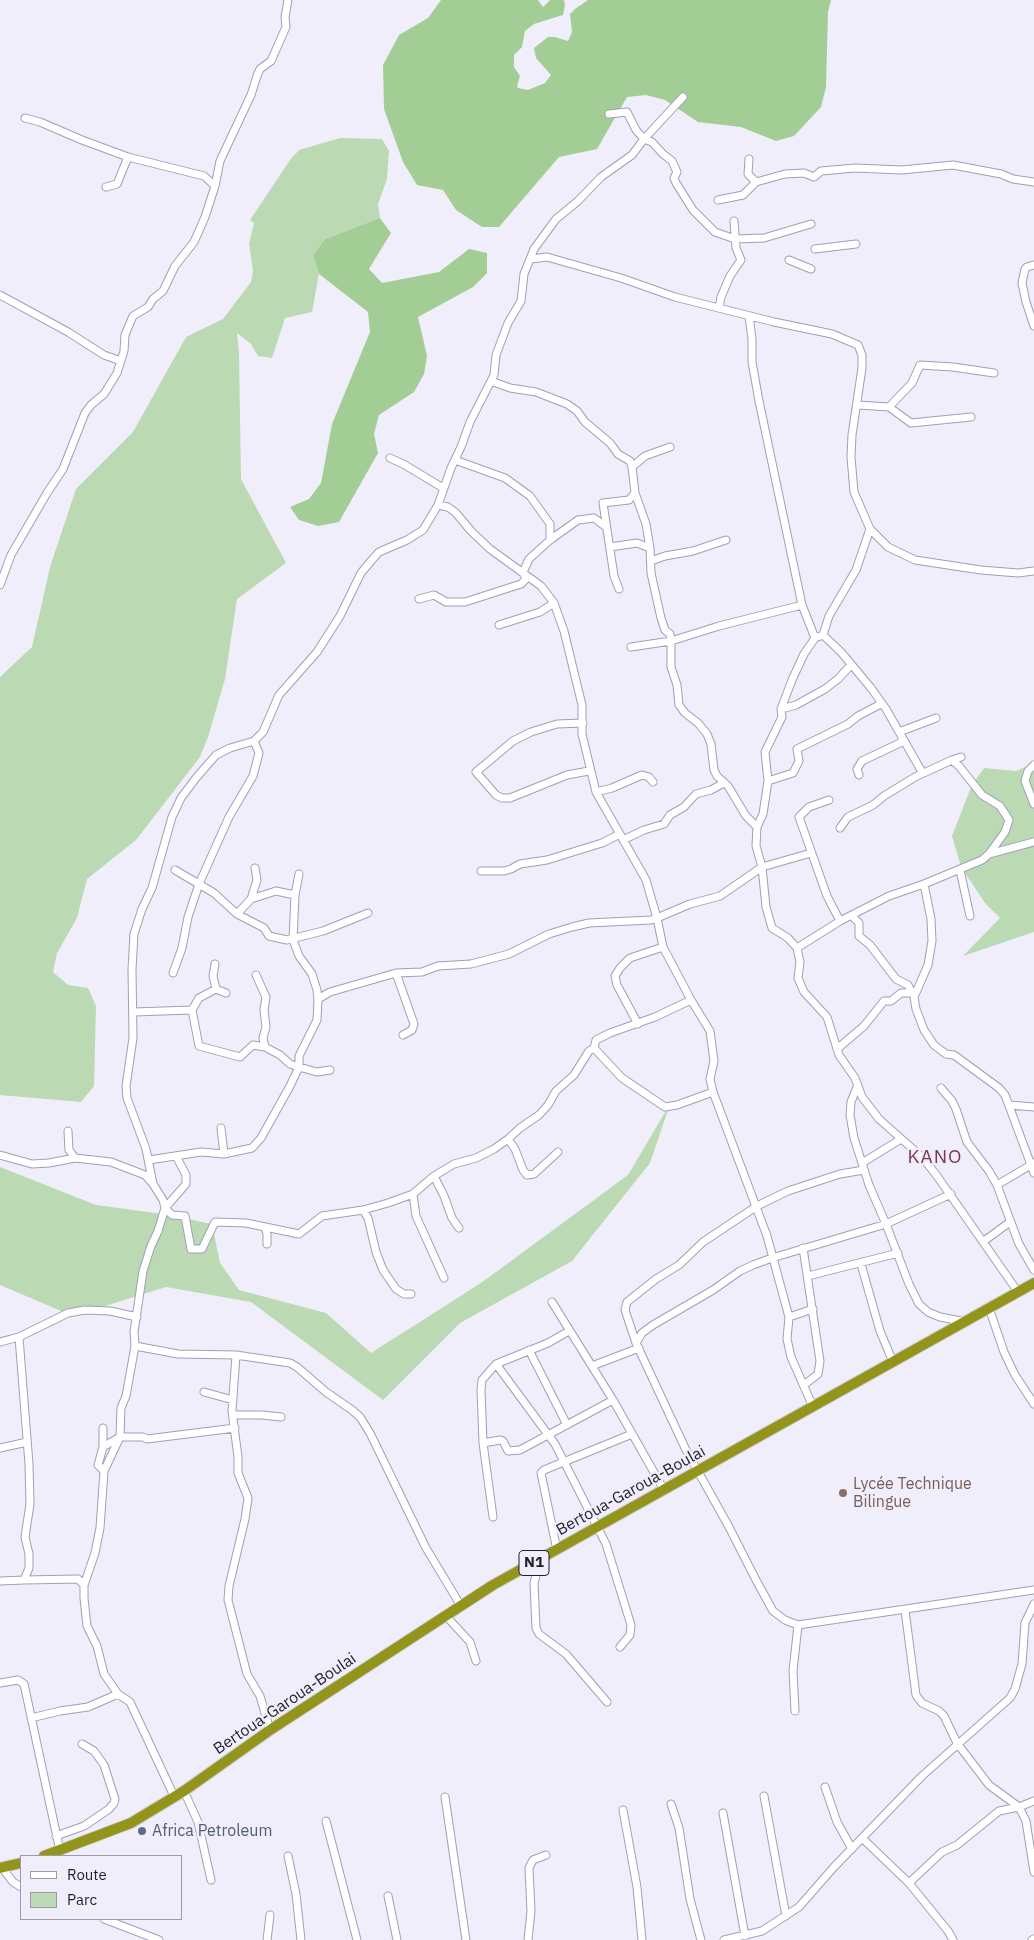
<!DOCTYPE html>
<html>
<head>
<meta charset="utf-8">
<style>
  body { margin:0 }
  #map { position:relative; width:1034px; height:1940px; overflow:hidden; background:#f1eefb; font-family:"IBM Plex Sans",sans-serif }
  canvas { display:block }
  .legend { position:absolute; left:20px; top:1855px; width:162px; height:65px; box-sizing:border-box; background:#f1eefb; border:1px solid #9e9ba8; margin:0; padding:6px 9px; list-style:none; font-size:15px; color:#211f2b }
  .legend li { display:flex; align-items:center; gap:10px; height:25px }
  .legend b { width:25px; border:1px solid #9e9ba8 }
</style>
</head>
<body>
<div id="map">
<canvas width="1034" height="1940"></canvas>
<ul class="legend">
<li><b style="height:6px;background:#fff"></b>Route</li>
<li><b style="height:14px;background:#bbdab3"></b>Parc</li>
</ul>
</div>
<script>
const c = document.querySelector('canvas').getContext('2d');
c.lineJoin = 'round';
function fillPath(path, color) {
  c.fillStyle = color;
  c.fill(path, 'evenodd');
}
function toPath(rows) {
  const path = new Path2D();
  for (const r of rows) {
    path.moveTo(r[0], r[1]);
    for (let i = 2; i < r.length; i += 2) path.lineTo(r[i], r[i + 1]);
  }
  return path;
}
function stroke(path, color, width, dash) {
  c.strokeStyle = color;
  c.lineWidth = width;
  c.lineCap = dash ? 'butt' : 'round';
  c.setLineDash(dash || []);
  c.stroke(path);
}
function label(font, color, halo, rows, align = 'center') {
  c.font = font + ' "IBM Plex Sans",sans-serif';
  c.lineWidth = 5;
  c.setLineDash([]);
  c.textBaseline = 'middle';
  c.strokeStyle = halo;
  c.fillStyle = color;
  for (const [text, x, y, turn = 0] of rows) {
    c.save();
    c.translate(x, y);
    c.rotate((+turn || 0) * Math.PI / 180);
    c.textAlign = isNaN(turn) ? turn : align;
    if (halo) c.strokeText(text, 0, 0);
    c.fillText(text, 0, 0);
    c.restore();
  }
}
const green = toPath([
  [340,138,382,139,389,151,387,179,378,204,380,218,325,239,313,255,319,274,312,312,285,318,272,358,258,356,251,344,237,333,239,354,241,479,286,563,237,599,225,679,208,737,200,757,136,840,87,879,77,918,57,953,53,972,68,985,88,988,96,1006,94,1086,81,1102,0,1095,0,677,32,647,50,567,76,489,133,432,186,337,223,319,251,282,253,271,249,244,254,223,250,220,290,160,299,150],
  [1034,763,1034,932,963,956,1000,918,985,903,961,867,952,836,972,785,984,768,1016,771],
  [670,1104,650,1163,572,1261,460,1323,383,1400,251,1302,166,1287,73,1316,0,1285,0,1167,96,1205,163,1214,212,1224,220,1263,239,1290,326,1313,371,1353,481,1283,628,1175]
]);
const forest = toPath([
  [441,0,538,0,543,7,550,0,564,0,565,5,563,15,534,24,525,31,522,47,514,55,514,67,520,76,517,86,518,88,528,90,545,83,551,75,536,58,534,48,548,37,555,37,568,41,572,32,570,14,575,9,588,0,831,0,828,12,826,87,821,107,794,136,776,141,741,127,698,122,665,100,646,95,627,97,597,149,559,157,499,227,482,227,456,210,443,190,417,185,403,162,384,109,383,65,399,35,428,18],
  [380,218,391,233,369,269,382,283,439,272,469,249,487,253,487,273,473,287,418,317,427,356,424,374,414,392,379,415,374,434,378,453,339,522,318,526,299,520,290,507,309,499,321,483,332,424,370,332,368,312,319,274,313,255,325,239]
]);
const minor = toPath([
  [609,114,627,112,636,130,644,139,652,142,663,154,672,161,677,172,674,178,676,183,693,210,715,232,735,239,764,238,811,224],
  [25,118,40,122,82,140,128,157,204,176,215,186],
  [749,159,748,174,756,182],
  [106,187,117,184,128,157],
  [718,200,743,195,756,182,785,174,804,173,814,177,821,171,855,168,902,170,953,165,1001,174,1013,179,1034,182],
  [815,249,856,244],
  [531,259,547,257,621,278,675,297,774,322,832,334,858,345,862,355,862,368,852,435,851,457,854,492,870,529,888,547,915,560,981,570,1018,573,1034,571],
  [789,260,811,269],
  [1034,265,1027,267,1025,269,1022,283,1026,302,1034,326],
  [0,295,68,332,104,355,121,361],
  [719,308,721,297,730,276,741,260,736,248,734,221],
  [749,316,752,339,752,362,759,401,802,605,815,638],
  [491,381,510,388,536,392,567,404,577,411,585,422,610,443,618,454,630,461,632,467,635,493,646,524,650,548,651,573,661,618,665,630,670,634,671,641,671,667,677,685,679,705,685,713,698,723,707,734,711,744,714,770,717,776,728,786,746,816,757,827],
  [858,405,889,407,912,383,920,365,953,367,994,373],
  [889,407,911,423,971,417],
  [390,458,405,465,443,488],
  [455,460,505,478,530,496,550,524,550,540],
  [632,467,645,456,670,447],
  [438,505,448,507,456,513,471,531,490,549,541,586,554,603,564,631,582,705,582,734,596,792,646,880,657,918,663,947,691,1000,710,1031,714,1061,710,1079,713,1092,767,1236,789,1317,787,1339,791,1357,813,1407],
  [870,529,856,570,829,616,823,635,815,638,804,654,792,680,781,709,782,717,765,752,768,781,763,814,757,827,756,846,762,867,766,907,772,928,788,938,797,948,800,962,798,978,804,992,827,1017,839,1055,855,1078,862,1097,879,1119,923,1158,937,1176,1018,1292],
  [610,547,637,543,650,548],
  [651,561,665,556,693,551,726,540],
  [0,585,11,555,47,493,63,469,85,413,91,405,104,394,117,373,124,351,125,335,133,316,148,307,153,299,163,291,175,266,194,242,205,217,215,186,220,161,251,95,257,76,260,69,271,61,286,27,285,17,288,0],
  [619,589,614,576,603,503,629,500,635,493],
  [419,599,434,595,446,602,465,602,521,584,526,579,523,572,529,559,550,540,578,520,594,518,606,527],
  [499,625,540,612,554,603],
  [823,635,841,652,871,688,886,709,922,772],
  [631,647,671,641,719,626,802,605],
  [781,709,796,705,825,689,838,679,851,665],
  [583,723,557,724,531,732,513,741,476,772,496,795,502,798,510,798,567,775,589,771],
  [899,732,936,718],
  [952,760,961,757],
  [1034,765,1028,771,1025,781,1034,804],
  [859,775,857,769,862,761,902,742,902,739],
  [768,781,793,773,799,761,797,749,848,724,858,716,879,705,880,702],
  [596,792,612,788,642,775,649,777,653,782],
  [829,800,809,807,799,817,827,896,840,921],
  [623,840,644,830,664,824,670,815,684,807,696,794,711,790,722,784,723,781],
  [989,854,1034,842],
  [175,870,214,893,237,914,264,928,269,936,287,940,323,931,368,913],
  [960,870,970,916],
  [481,871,504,871,511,869,520,864,547,860,602,843,620,834],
  [924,884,931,919,932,941,928,965,914,997,916,1009,924,1030,934,1045,946,1054,954,1055,999,1088,1005,1095,1034,1173],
  [251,899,276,891,295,895],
  [237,914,251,899,257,880,255,868],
  [797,948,840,921,889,896,924,884,982,860,989,854,1005,832,1009,820,1000,806,982,795,959,766,952,760,915,777,884,796,873,805,848,817,840,828],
  [215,964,213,976,216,989],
  [173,973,182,948,188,917,199,884,229,817,253,776,259,753,254,741],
  [396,973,414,1024,412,1030,403,1035],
  [256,975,266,997,264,1010,266,1027,263,1038,265,1047],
  [318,999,330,992,396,973,422,972,438,966,471,964,509,954,549,934,572,927,589,923,651,920,657,918,690,904,720,896,762,867,811,853],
  [691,1000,655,1017,610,1033,596,1040,594,1048,622,1078,665,1107,677,1105,713,1092],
  [192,1010,199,1046,240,1057,253,1045,265,1047,280,1055,290,1064,299,1067,317,1072,330,1070],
  [134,1012,192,1010,199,998,216,989,226,993],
  [638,1024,617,985,615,976,620,968,630,958,663,947],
  [837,1049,864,1026,884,1001,891,1001,901,993,912,993,908,985,896,979,870,945,859,936,859,923,852,916],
  [857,1087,851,1102,850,1115,854,1138,869,1185,886,1224,909,1284,919,1304,928,1312,940,1317,966,1322],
  [941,1088,952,1101,956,1109,967,1142,989,1171,997,1185,1019,1244,1034,1270],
  [1009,1105,1034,1107],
  [221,1128,224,1154],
  [68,1131,69,1150,75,1158],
  [558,1152,534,1174,527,1175,523,1170,515,1149,508,1139,520,1128,539,1115,548,1105,556,1091,574,1075,589,1051,594,1048],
  [0,1155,32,1164,49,1163,75,1158,111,1162,145,1175,153,1184],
  [176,1156,186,1175,186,1184,165,1208,172,1215,185,1216,191,1249,202,1249,215,1222,246,1223,299,1234,322,1216,363,1210,388,1203,413,1194,434,1176,454,1164,476,1158,494,1149,508,1139],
  [149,1160,201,1152,224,1154,252,1148,261,1138,290,1086,299,1067,299,1056,317,1020,318,999,317,990,312,974,299,956,293,940,295,895,299,874],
  [862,1163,901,1139],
  [864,1170,840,1174,788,1191,757,1206,703,1242,679,1265,656,1279,627,1302,625,1310,636,1343,686,1450,729,1527,756,1580,773,1611,785,1620,798,1625,1034,1590],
  [434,1176,444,1196,452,1218,459,1228],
  [997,1185,1034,1163],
  [413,1194,416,1216,444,1278],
  [363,1210,368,1218,376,1252,383,1270,396,1289,404,1294,411,1294],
  [265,1228,267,1234,267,1244],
  [984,1241,1010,1222],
  [803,1248,820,1361,818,1374,804,1385],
  [861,1264,880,1331,893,1362],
  [808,1276,898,1253],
  [552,1302,613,1400,664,1490],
  [989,1308,1004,1352,1015,1375,1034,1404],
  [789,1317,813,1309],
  [19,1337,29,1464,30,1504,25,1537,29,1554,29,1568,24,1580,78,1579,84,1585],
  [0,1342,19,1337,68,1313,85,1310,110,1311,137,1317],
  [636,1343,642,1333,653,1325,713,1290,740,1271,753,1265,772,1258,886,1224,951,1194],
  [135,1346,178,1354,236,1355,290,1363,297,1367,326,1392,352,1410,360,1417,370,1433,426,1548,461,1606],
  [529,1350,567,1425],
  [236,1355,232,1411,238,1457,238,1473,248,1498,245,1519,229,1586,228,1600,247,1674,260,1696,270,1730],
  [496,1364,555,1444,606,1544,631,1625,630,1635,620,1647],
  [592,1366,639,1348],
  [204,1392,233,1400],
  [233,1415,262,1415,281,1417],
  [103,1428,103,1447,98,1465,104,1471],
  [483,1443,500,1440,503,1441,508,1451,520,1450,613,1400],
  [103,1447,120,1437,143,1437,147,1439,235,1428],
  [0,1448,27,1442],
  [493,1517,483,1443,481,1390,482,1380,496,1364,548,1343,569,1331],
  [557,1550,541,1473,544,1470,632,1434],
  [540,1560,534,1583,536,1628,539,1634,566,1654,607,1702],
  [0,1581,24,1580],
  [905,1610,916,1695,922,1703,939,1711,944,1716,957,1743,989,1785,1019,1807,1026,1821,1034,1872],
  [446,1616,470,1642,476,1661],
  [0,1683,18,1680,24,1684,60,1851],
  [795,1711,793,1671,798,1625],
  [31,1718,60,1711,88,1707,118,1694],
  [825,1787,837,1822,852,1849],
  [184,1791,198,1822,211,1880],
  [174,1796,130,1702,118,1694,104,1674,97,1646,87,1626,84,1598,84,1585,95,1553,100,1528,104,1471,120,1437,121,1408,126,1396,135,1346,134,1332,143,1271,151,1246,158,1231,165,1208,163,1200,153,1184,146,1149,127,1098,126,1086,133,1038,132,969,134,934,142,909,152,888,172,817,181,798,196,778,216,755,230,748,254,741,263,732,279,695,317,652,340,616,361,573,371,561,379,552,407,540,423,530,438,505,451,468,461,447,470,422,494,375,496,355,508,323,521,301,524,274,534,249,556,219,578,201,601,177,632,155,644,139,683,97],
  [764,1796,786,1916],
  [445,1797,466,1940],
  [671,1804,679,1828,690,1899,701,1940],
  [623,1810,637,1887,642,1940],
  [723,1813,745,1936],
  [326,1821,357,1940],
  [56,1836,84,1826,109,1809,114,1803,115,1799,104,1765,94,1751,82,1744],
  [862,1838,909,1883,948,1931,953,1940],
  [288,1856,296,1894,301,1940],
  [2,1868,13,1882,21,1887],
  [909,1883,942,1852,957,1845,999,1811,1019,1807,1034,1801],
  [388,1896,397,1940],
  [104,1919,159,1940],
  [267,1940,270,1915],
  [528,1940,531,1911,529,1868,533,1860,546,1855],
  [724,1940,762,1931,799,1907,834,1867,922,1776,1010,1698,1015,1689,1022,1664,1025,1623,1034,1604],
  [1032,1940,1034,1939]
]);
const highway = toPath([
  [44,1856,131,1823,184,1791,270,1730,493,1585,1034,1283],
  [0,1868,21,1863]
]);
const markers = [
  [843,1493,5,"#8d6e63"],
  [142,1831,5,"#5c6f8a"]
];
const shields = [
  [534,1563,30]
];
const shieldNames = [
  ["N1",534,1563]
];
const educationNames = [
  ["Lycée Technique",853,1484],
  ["Bilingue",853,1502]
];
const streetNames = [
  ["Bertoua-Garoua-Boulai",631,1491,-29],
  ["Bertoua-Garoua-Boulai",285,1704,-34]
];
const serviceNames = [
  ["Africa Petroleum",152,1831]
];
const quarterNames = [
  ["KANO",935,1158]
];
fillPath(green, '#bbdab3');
fillPath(forest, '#a2ce96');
stroke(minor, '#a29dbb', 9);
stroke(highway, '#ceced0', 12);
stroke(minor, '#fff', 7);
stroke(highway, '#92941c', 10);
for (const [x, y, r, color] of markers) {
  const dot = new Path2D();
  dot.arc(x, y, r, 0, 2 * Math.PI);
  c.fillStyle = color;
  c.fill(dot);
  stroke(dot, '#f1eefb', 2);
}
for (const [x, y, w] of shields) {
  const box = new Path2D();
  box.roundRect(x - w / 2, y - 12.5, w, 25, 4);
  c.fillStyle = '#f1eefb';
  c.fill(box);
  stroke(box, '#211f2b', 1);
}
label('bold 15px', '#211f2b', null, shieldNames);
label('16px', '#785e54', '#f1eefb', educationNames, 'left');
label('16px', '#211f2b', '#f1eefb', streetNames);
label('16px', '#4e5e75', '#f1eefb', serviceNames, 'left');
c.letterSpacing = '1px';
label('19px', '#7c3856', '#f1eefb', quarterNames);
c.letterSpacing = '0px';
</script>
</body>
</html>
